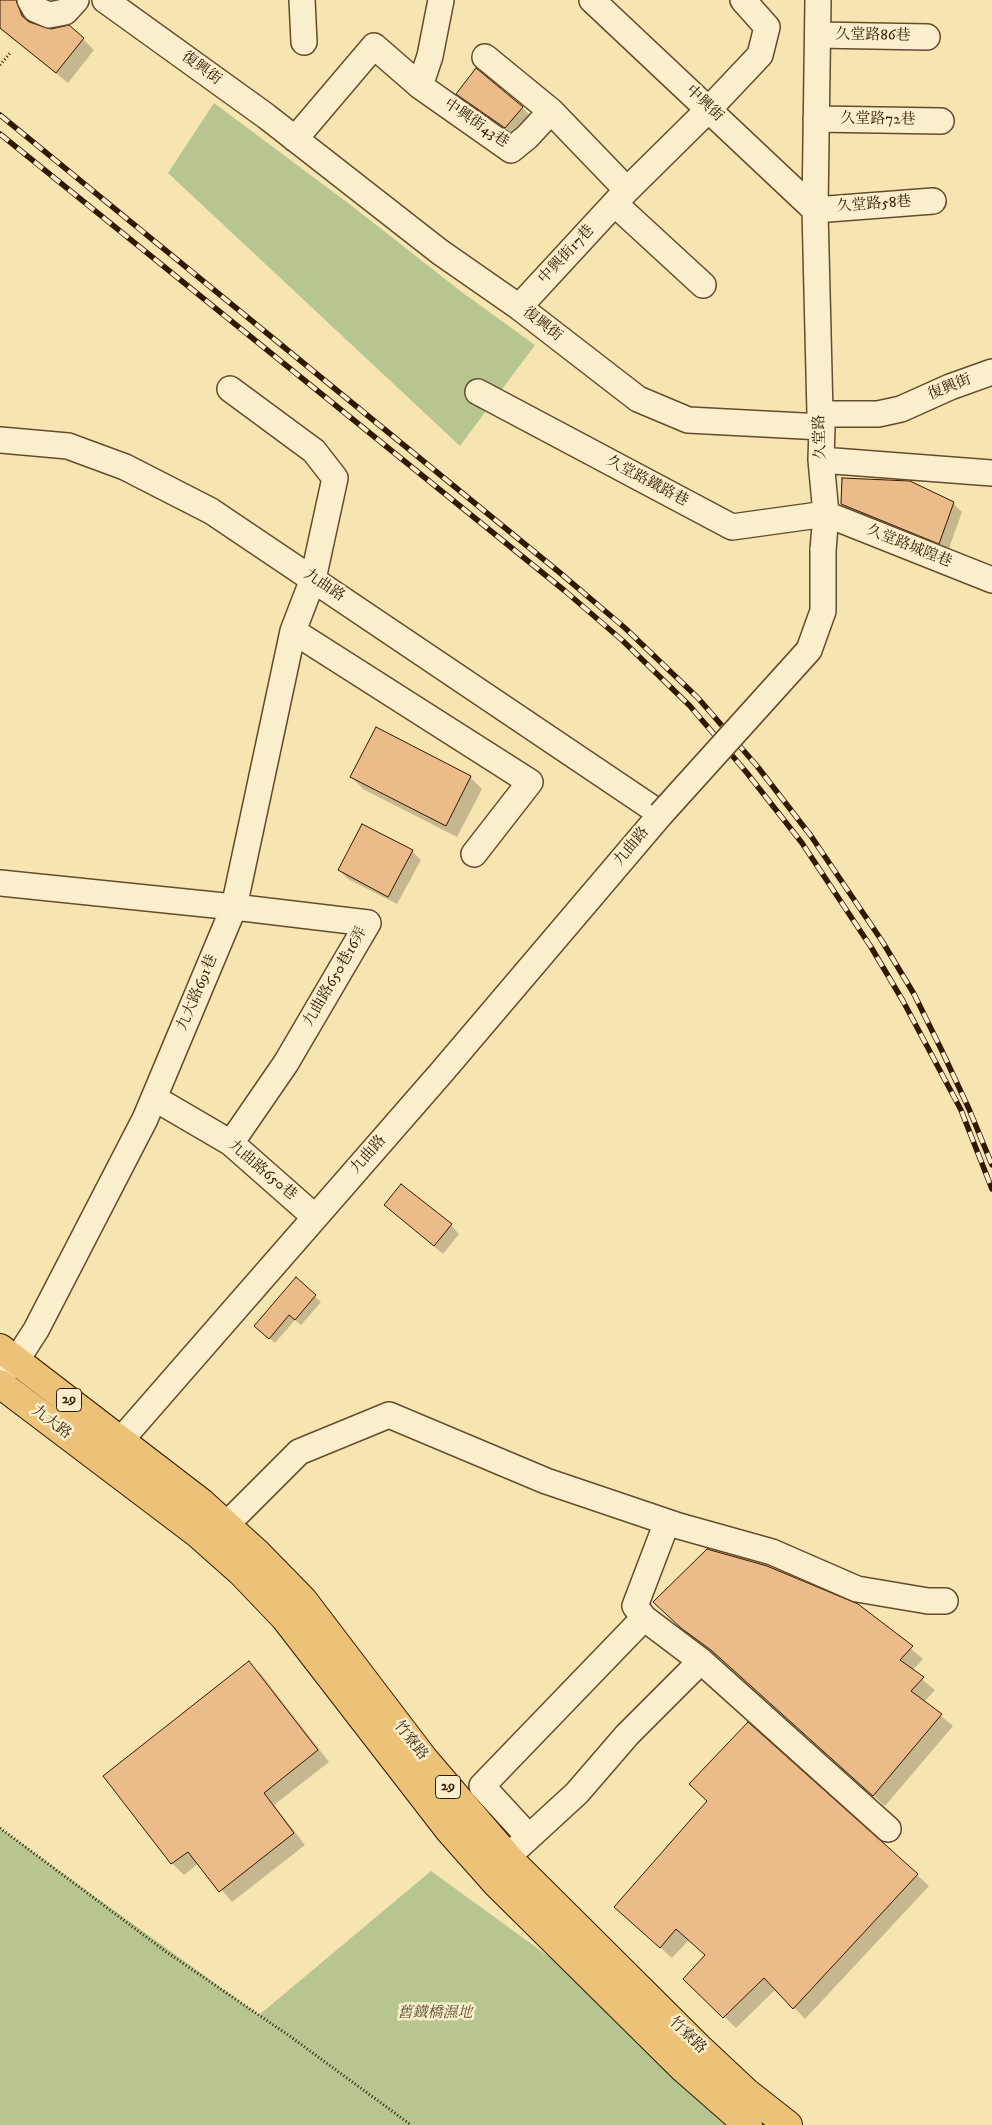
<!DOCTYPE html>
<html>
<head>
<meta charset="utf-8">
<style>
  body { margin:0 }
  canvas { display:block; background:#f7e5b1 }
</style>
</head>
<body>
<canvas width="992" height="2125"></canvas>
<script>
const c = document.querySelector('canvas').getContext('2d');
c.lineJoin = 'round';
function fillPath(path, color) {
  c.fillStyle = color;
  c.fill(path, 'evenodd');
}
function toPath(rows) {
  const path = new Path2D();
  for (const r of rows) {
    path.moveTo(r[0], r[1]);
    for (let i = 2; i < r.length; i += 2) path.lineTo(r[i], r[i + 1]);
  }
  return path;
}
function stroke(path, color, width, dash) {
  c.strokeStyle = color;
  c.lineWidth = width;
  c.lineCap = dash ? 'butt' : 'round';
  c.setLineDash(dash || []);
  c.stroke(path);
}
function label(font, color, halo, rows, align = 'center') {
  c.font = font + ' "IM FELL DW Pica","Noto Serif TC",serif';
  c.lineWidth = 5;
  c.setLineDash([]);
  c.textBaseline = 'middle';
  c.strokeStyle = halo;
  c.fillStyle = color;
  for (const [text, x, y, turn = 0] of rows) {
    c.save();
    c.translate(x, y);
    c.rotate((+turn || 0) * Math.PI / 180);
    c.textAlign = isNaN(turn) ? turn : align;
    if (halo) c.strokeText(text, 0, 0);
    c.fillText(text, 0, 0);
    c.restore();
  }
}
const green = toPath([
  [214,103,352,206,463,293,535,345,460,446,168,173],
  [0,1828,259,2015,431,1871,781,2125,0,2125]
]);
const shadow = toPath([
  [0,0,32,0,26,12,31,24,83,39,94,50,68,83,0,29],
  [458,94,522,108,531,116,514,136,467,102],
  [953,503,962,512,948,551,851,513,842,504],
  [352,777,470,777,482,789,457,837,363,789],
  [412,851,421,860,397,904,348,879,339,870],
  [385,1205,451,1225,459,1234,443,1254],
  [296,1279,321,1302,301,1325,295,1320,275,1343,261,1331],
  [767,1567,864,1609,923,1659,912,1671,935,1690,924,1702,953,1726,885,1806,724,1662,694,1639,666,1613],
  [249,1663,261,1674,329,1762,274,1805,305,1845,232,1902,199,1863,184,1875,172,1863,105,1777],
  [917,1875,929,1886,805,2019,776,1989,736,2028,685,1979,706,1955,689,1940,672,1958,627,1918]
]);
const building = toPath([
  [0,0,16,0,22,16,29,22,51,29,69,25,84,38,56,73,0,28,0,0],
  [476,68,523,107,505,128,456,94,476,68],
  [842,478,910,481,954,502,939,544,841,504,842,478],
  [376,727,471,776,446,826,350,777,376,727],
  [362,824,413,850,388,897,338,870,362,824],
  [401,1184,452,1224,434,1246,384,1205,401,1184],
  [296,1277,316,1295,295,1320,289,1315,269,1339,254,1326,296,1277],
  [707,1549,767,1566,858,1604,913,1646,900,1660,924,1677,911,1691,942,1714,873,1796,711,1650,681,1628,653,1602,707,1549],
  [249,1661,318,1750,264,1793,294,1833,219,1892,188,1852,171,1864,103,1776,249,1661],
  [748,1722,918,1874,793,2009,764,1978,723,2018,683,1979,705,1955,676,1929,660,1948,614,1907,707,1801,689,1784,748,1722]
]);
const path = toPath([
  [0,65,11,52],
  [0,1828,165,1951,291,2037,411,2125]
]);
const minor = toPath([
  [30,0,35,9,49,15,65,12,76,0],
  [105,0,266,116,440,252,519,307,638,399,688,420,822,427],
  [302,0,304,42],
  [592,0,815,210,933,201],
  [818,0,815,210,820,414,822,427,821,460,826,514,823,550],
  [818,35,927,37],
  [485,57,551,111,627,190],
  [420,86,430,56,441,0],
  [816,119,941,121],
  [295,139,374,46,420,86,511,150,527,137,551,111],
  [615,204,703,285],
  [519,307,627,190,709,109,760,55,767,27,743,0],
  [478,392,732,527,826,514,992,580],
  [820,414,878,414,901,409,950,387,992,372],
  [0,440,68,446,125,467,211,511,661,814,441,1073,107,1456],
  [821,460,992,473],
  [293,631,530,782,474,854],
  [0,883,234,907,368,923,286,1063,231,1143],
  [154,1098,231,1143,315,1217],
  [0,1374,16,1361,36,1330,145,1119,234,907,293,631,313,579,335,478,314,451,230,389],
  [226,1525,299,1452,389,1415,546,1481,679,1526,772,1552,857,1589,928,1601,945,1601],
  [644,1618,635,1606,667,1522],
  [529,1837,482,1786,644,1618,701,1661,888,1829],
  [516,1849,577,1793,627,1735,701,1661]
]);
const major = toPath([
  [0,1348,202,1503,256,1552,303,1600,424,1759,513,1863,698,2047,746,2092,788,2125],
  [0,1384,197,1533,241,1572,285,1618,449,1830,496,1883,684,2069,748,2125]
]);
const rail = toPath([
  [0,115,559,572,625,628,698,698,757,766,811,836,882,941,914,994,942,1051,969,1109,992,1165],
  [0,134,565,591,623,641,690,706,747,773,802,843,871,947,903,1001,961,1110,992,1189]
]);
const minorBridge = toPath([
  [661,814,809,650,823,611,823,550]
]);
const shields = [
  [69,1400,25],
  [448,1787,25]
];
const shieldNames = [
  ["29",69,1400],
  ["29",448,1787]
];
const streetNames = [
  ["久堂路86巷",873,36,1],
  ["復興街",201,69,36],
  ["中興街",704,104,43],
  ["久堂路72巷",878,120,1],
  ["中興街43巷",476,124,34],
  ["久堂路58巷",874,205,-4],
  ["中興街17巷",567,255,-47],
  ["復興街",542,325,38],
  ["復興街",950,388,-22],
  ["久堂路",821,437,-92],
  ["久堂路鐵路巷",647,482,28],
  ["久堂路城隍巷",909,547,22],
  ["九曲路",324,586,34],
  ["九曲路",632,847,-50],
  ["九曲路650巷16弄",336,977,-60],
  ["九大路691巷",198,993,-67],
  ["九曲路",369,1155,-49],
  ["九曲路650巷",262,1171,40],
  ["九大路",51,1423,37],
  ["竹寮路",410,1741,52],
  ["竹寮路",687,2036,44]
];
const parkNames = [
  ["舊鐵橋濕地",435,2014]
];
fillPath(green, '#b7c690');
fillPath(shadow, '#0003');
fillPath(building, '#ebbb8a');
stroke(building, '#311901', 1);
stroke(minor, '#624c2d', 28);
stroke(major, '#311901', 30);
stroke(path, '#311901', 3, [1, 2.5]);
stroke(minor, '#faeecc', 25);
stroke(major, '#ecc278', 28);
stroke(rail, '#311901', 5.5);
stroke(rail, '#faeecc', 4, [11]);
stroke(minorBridge, '#624c2d', 28, []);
stroke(minorBridge, '#faeecc', 25);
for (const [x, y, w] of shields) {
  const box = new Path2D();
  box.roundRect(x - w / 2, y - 11.5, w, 23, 4);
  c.fillStyle = '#faeecc';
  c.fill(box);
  stroke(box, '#311901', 1);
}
label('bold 14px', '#311901', null, shieldNames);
label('15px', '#311901', '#faeecc', streetNames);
label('italic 15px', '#594d2c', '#faeecc', parkNames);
</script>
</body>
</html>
